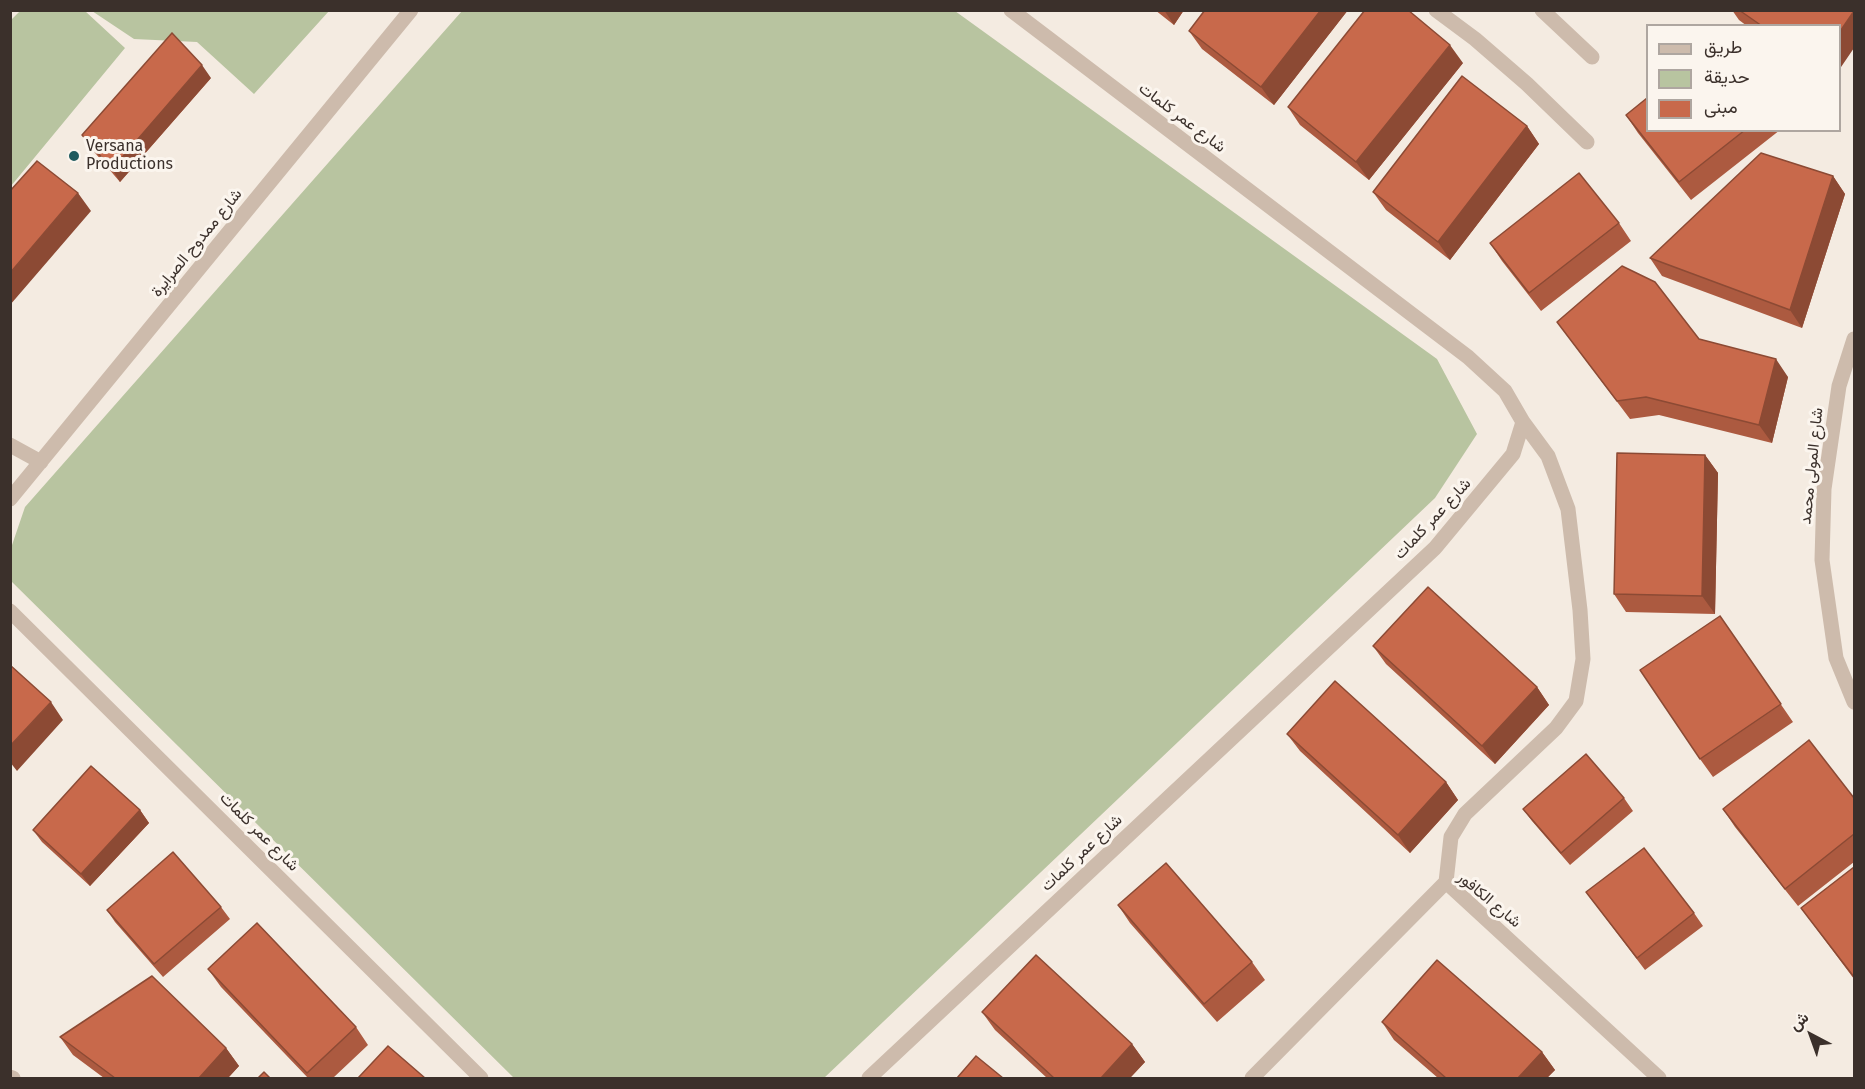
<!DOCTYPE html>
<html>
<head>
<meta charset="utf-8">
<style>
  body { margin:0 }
  #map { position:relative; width:1865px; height:1089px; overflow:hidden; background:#f4ebe1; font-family:"Fira Sans",Vazirmatn,sans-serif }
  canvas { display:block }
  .frame { position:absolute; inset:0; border:12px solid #3b302b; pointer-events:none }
  .legend { position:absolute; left:1646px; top:24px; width:195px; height:108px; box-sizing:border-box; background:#fbf5ee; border:2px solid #aea6a0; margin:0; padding:8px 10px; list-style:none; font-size:18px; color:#3b302b }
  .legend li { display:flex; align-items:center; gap:12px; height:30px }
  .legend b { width:30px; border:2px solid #aea6a0 }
  .north { position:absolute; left:1781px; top:1005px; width:60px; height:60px; -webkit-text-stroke:4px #fbf5ee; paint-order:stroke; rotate:319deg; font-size:16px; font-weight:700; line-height:24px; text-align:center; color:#3b302b }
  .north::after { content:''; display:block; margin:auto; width:21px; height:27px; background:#3b302b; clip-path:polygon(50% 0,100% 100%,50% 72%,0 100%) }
</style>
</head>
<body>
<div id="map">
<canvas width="1865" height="1089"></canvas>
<div class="frame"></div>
<ul class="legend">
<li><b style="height:8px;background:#cdbbac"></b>طريق</li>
<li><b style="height:16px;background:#b8c4a0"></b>حديقة</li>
<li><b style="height:16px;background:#c8694b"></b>مبنى</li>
</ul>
<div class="north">ش</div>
</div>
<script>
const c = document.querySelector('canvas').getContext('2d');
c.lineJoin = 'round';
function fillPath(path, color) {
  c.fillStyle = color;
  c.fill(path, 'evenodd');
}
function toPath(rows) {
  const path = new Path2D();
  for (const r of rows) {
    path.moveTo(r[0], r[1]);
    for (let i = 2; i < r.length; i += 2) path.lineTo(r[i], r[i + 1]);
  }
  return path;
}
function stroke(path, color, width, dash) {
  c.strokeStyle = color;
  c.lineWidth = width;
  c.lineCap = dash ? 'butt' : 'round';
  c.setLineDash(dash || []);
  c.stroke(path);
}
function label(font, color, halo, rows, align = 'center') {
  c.font = font + ' "Fira Sans",Vazirmatn,sans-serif';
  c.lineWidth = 6;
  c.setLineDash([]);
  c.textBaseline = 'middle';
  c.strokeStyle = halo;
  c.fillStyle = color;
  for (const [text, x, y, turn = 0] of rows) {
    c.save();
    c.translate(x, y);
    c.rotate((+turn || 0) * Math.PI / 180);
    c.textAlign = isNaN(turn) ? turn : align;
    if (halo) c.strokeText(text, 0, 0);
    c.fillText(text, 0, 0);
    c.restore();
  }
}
const green = toPath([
  [20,11,85,11,125,48,11,186,11,20],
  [92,11,329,11,254,94,197,42,134,39],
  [462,11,955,11,1437,359,1477,434,1435,498,824,1078,514,1078,11,581,11,548,25,507]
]);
const minor = toPath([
  [1436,10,1475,39,1527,84,1587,142],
  [1542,10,1592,57],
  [1854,339,1839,386,1824,489,1822,560,1836,658,1854,702],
  [10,445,41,462],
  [10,499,411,10],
  [10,611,481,1078],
  [1446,882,1451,837,1465,814,1556,728,1576,701,1583,659,1580,610,1568,509,1548,456,1523,422],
  [10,1077,13,1078],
  [869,1078,1435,548,1513,454,1523,422,1505,391,1468,357,1011,10],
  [1252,1078,1446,882,1659,1078]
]);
const wall = toPath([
  [1155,10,1184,10,1174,25],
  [1205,10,1348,10,1274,105,1202,49,1189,31],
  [1732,10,1854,10,1839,26,1747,26,1739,20],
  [1463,63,1369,180,1300,125,1288,107],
  [211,78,120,182,90,147,82,135],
  [1626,115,1647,130,1780,130,1691,200,1638,133],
  [1527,126,1539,144,1450,260,1386,210,1373,192],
  [1833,176,1845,194,1802,328,1662,276,1650,258],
  [1619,223,1631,241,1541,311,1502,261,1490,243],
  [1557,322,1699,339,1788,377,1772,443,1659,415,1630,419],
  [1705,455,1718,473,1715,614,1626,612,1614,594],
  [1720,616,1793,722,1713,777,1700,759],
  [1373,646,1537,687,1549,705,1495,764,1386,664],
  [1287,734,1446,782,1458,800,1410,853,1300,751],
  [1624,798,1633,811,1570,865,1532,821,1523,809],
  [1854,798,1854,862,1798,906,1735,827,1723,809],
  [140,810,149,823,90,886,42,842,33,830],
  [1854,867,1854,979,1801,908],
  [1586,892,1694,913,1703,926,1645,970],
  [1118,905,1252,962,1265,980,1217,1022,1130,923],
  [221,907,230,919,163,977,115,922,107,910],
  [208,969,356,1027,368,1045,333,1078,308,1078,221,987],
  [982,1012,1132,1044,1145,1062,1130,1078,1047,1078,995,1030],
  [1382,1022,1542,1052,1555,1070,1547,1078,1438,1078,1394,1040],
  [60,1037,226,1048,239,1066,228,1078,104,1078,73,1055]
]);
const shadedWall = toPath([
  [1164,10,1184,10,1174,25],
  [1321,10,1348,10,1274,105,1261,87],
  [1854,11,1854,48,1839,70,1839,33],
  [1450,45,1463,63,1369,180,1356,162],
  [202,65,211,78,120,182,112,169],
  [1527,126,1539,144,1450,260,1438,242],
  [1833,176,1845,194,1802,328,1790,310],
  [78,193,91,211,10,305,10,273],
  [1776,359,1788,377,1772,443,1759,425],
  [1705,455,1718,473,1715,614,1702,596],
  [1537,687,1549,705,1495,764,1482,746],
  [51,702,63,720,17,771,10,762,10,746],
  [1446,782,1458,800,1410,853,1398,835],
  [140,810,149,823,90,886,81,874],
  [1132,1044,1145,1062,1130,1078,1101,1078],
  [226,1048,239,1066,228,1078,199,1078],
  [1542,1052,1555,1070,1547,1078,1518,1078]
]);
const building = toPath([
  [1205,10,1321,10,1261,87,1189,31,1205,10],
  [1365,10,1408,10,1450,45,1356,162,1288,107,1365,10],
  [1739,10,1854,10,1854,11,1839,33,1839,26,1762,26,1739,10],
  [172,33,202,65,112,169,82,135,172,33],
  [1462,76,1527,126,1438,242,1373,192,1462,76],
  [1647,98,1647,130,1745,130,1679,182,1626,115,1647,98],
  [1761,153,1833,176,1790,310,1650,258,1761,153],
  [37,161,78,193,10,273,10,191,37,161],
  [1579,173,1619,223,1529,293,1490,243,1579,173],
  [1622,266,1655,282,1699,339,1776,359,1759,425,1646,397,1617,401,1557,322,1622,266],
  [1617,453,1705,455,1702,596,1614,594,1617,453],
  [1428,587,1537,687,1482,746,1373,646,1428,587],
  [1720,616,1781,704,1700,759,1640,670,1720,616],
  [10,665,51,702,10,746,10,665],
  [1335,681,1446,782,1398,835,1287,734,1335,681],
  [1809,740,1854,798,1854,834,1785,889,1723,809,1809,740],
  [1586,754,1624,798,1561,853,1523,809,1586,754],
  [91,766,140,810,81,874,33,830,91,766],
  [1644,848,1694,913,1637,958,1586,892,1644,848],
  [173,852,221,907,154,964,107,910,173,852],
  [1166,863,1252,962,1204,1004,1118,905,1166,863],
  [1854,867,1854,977,1801,908,1854,867],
  [257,923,356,1027,307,1073,208,969,257,923],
  [1036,955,1132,1044,1101,1078,1054,1078,982,1012,1036,955],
  [1437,960,1542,1052,1518,1078,1446,1078,1382,1022,1437,960],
  [152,976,226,1048,199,1078,115,1078,60,1037,152,976],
  [388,1046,425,1078,358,1078,388,1046],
  [976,1056,1003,1078,957,1078,976,1056],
  [264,1072,270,1078,258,1078,264,1072]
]);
const markers = [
  [74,156,6,"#1f5a5e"]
];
const streetNames = [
  ["شارع عمر كلمات",1182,118,37],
  ["شارع ممدوح الصرايرة",197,243,-51],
  ["شارع المولى محمد",1812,466,-84],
  ["شارع عمر كلمات",1433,519,-47],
  ["شارع عمر كلمات",259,832,45],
  ["شارع عمر كلمات",1082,853,-43],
  ["شارع الكافور",1489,900,40]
];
const poiNames = [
  ["Versana",86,147],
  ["Productions",86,165]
];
fillPath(green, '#b8c4a0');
stroke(minor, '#cdbbac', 15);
fillPath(wall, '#ac5a40');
fillPath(shadedWall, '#8c4a34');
fillPath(building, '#c8694b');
stroke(building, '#8c4a34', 1.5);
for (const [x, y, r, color] of markers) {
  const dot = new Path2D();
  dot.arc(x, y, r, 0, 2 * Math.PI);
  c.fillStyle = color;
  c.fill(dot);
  stroke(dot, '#fbf5ee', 2);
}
label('16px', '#3b302b', '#fbf5ee', streetNames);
label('16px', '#3b302b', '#fbf5ee', poiNames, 'left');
</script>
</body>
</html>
